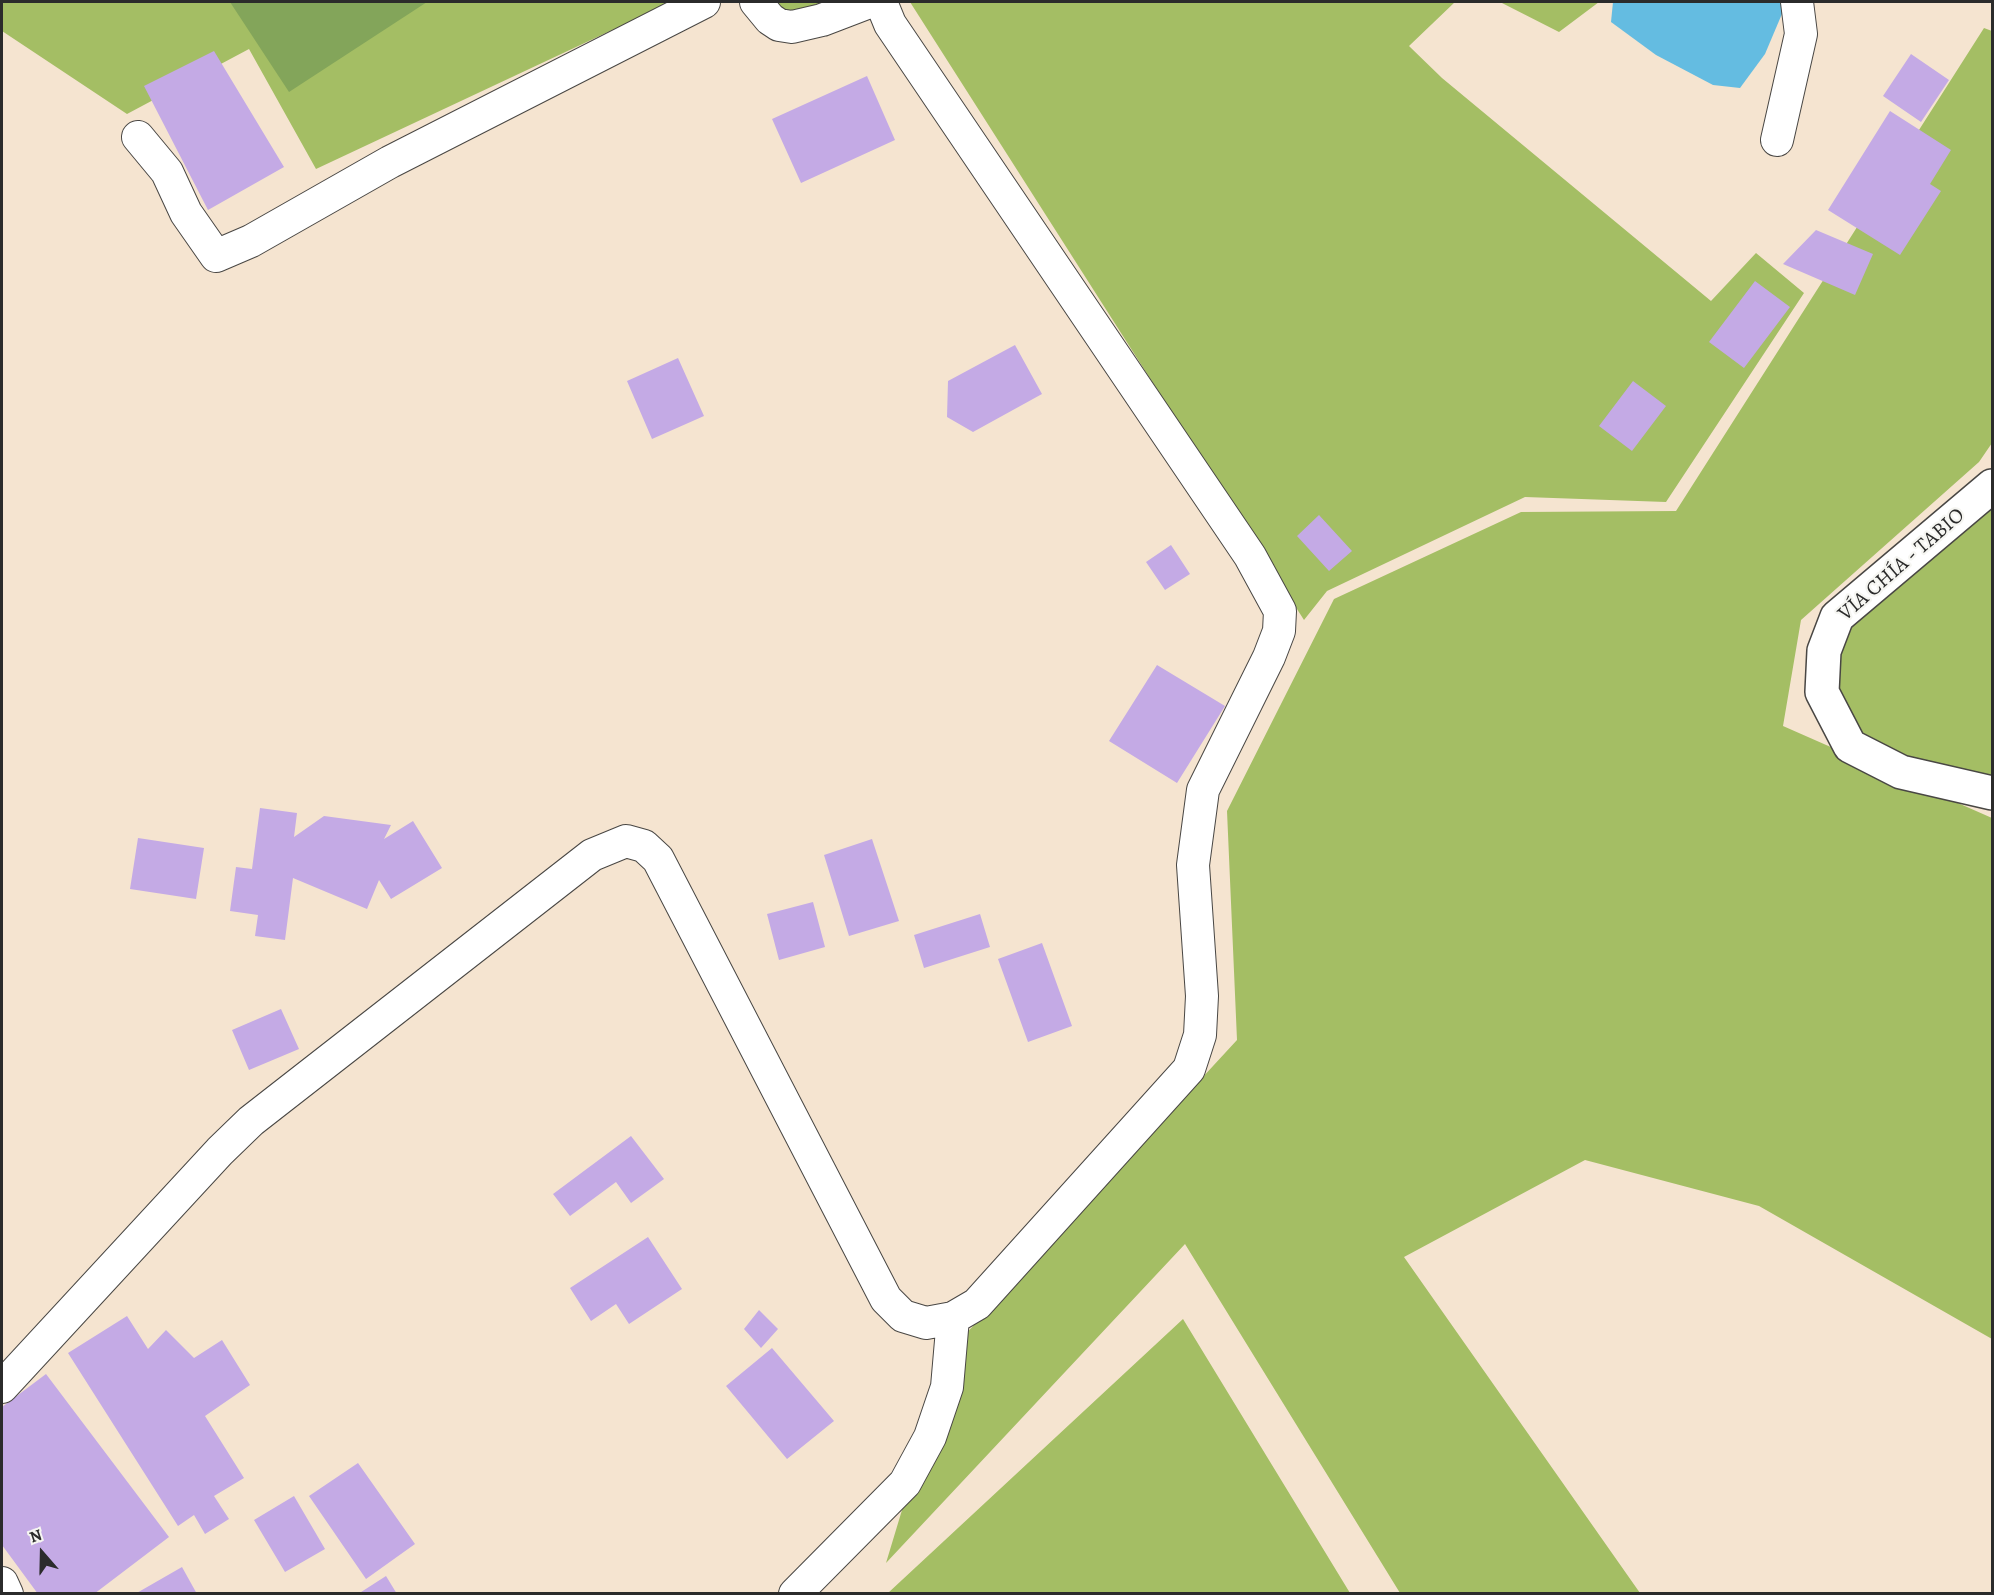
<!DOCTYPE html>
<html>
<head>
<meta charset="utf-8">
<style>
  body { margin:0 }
  #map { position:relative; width:1994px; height:1595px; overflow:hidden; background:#f5e4d0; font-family:Alegreya,serif }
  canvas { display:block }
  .frame { position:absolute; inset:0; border:3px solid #2b2b2b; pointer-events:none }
  .north { position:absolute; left:12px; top:1523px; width:60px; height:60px; -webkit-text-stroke:4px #f6f6f2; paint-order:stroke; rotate:340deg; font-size:16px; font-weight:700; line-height:24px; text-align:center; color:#2b2b2b }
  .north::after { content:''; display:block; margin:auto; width:21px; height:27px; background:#2b2b2b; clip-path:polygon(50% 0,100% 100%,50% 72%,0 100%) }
</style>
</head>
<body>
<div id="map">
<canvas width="1994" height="1595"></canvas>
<div class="frame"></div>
<div class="north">N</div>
</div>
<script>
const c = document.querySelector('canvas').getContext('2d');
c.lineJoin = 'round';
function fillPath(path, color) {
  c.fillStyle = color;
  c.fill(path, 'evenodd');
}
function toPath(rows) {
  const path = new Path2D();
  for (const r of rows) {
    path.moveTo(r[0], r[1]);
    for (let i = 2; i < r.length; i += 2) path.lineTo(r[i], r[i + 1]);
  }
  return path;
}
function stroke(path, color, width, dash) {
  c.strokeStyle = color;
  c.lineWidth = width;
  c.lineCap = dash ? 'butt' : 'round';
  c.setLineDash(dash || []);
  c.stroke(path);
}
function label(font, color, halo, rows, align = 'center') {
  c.font = font + ' Alegreya,serif';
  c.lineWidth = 4.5;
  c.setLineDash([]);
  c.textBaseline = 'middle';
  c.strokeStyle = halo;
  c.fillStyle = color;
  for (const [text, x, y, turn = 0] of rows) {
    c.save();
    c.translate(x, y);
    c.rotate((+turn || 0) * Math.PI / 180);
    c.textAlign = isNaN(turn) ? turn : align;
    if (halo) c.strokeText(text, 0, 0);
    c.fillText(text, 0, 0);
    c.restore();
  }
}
const green = toPath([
  [2,2,672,2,316,169,249,49,127,114,2,31],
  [776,2,826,2,790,16],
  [910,2,1455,2,1409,46,1442,78,1711,301,1756,253,1804,293,1666,502,1525,497,1327,591,1304,620],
  [1500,2,1599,2,1559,32],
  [1984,28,1992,31,1992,443,1979,462,1801,620,1783,726,1992,818,1992,1339,1759,1206,1585,1160,1404,1257,1640,1593,1400,1593,1185,1244,886,1563,950,1351,1237,1040,1227,811,1334,599,1521,512,1676,511],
  [1992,486,1992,793,1850,746,1824,651],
  [1183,1319,1350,1593,888,1593]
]);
const forest = toPath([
  [230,2,427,2,289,92]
]);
const water = toPath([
  [1613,2,1787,2,1765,54,1740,88,1713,85,1656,55,1611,22]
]);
const building = toPath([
  [214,51,284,167,208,210,144,86],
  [1911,54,1949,80,1921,122,1883,96],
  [867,76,895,140,801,183,772,119],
  [1890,111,1951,150,1930,184,1941,191,1900,255,1828,210],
  [1816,230,1873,254,1855,295,1783,264],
  [1755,281,1790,307,1744,368,1709,342],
  [1015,345,1042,394,973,432,947,417,948,381],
  [678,358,704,416,652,439,627,381],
  [1633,381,1666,406,1632,451,1599,426],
  [1319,515,1352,551,1329,571,1297,536],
  [1171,545,1190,574,1165,590,1146,562],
  [1157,665,1225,706,1177,783,1109,741],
  [260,808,297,813,294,837,324,816,391,825,384,839,413,821,442,868,391,899,379,880,367,909,293,878,285,940,255,936,258,915,230,911,236,867,252,869],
  [138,838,204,848,196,899,130,889],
  [872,839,899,921,849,936,824,855],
  [813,902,825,947,779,960,767,914],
  [980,914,990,947,924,968,914,935],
  [1042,943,1072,1026,1028,1042,998,959],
  [281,1009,299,1049,249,1070,232,1030],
  [631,1136,664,1179,631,1203,616,1182,570,1216,553,1194],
  [648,1237,682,1289,629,1324,616,1304,591,1321,570,1288],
  [759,1310,778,1329,761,1348,744,1329],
  [127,1316,148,1349,166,1330,194,1358,222,1340,250,1385,205,1416,244,1478,214,1496,229,1519,205,1534,194,1515,178,1526,68,1353],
  [772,1348,834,1421,787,1459,726,1386],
  [46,1374,169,1537,94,1594,38,1594,2,1545,2,1407],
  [358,1463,415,1544,366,1579,309,1496],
  [294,1496,325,1549,285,1572,254,1520],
  [182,1567,197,1594,135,1594],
  [386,1576,397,1594,358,1594]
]);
const street = toPath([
  [756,2,770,19,779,25,792,27,822,20,869,2],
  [138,137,167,172,186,213,216,256,251,241,390,162,704,2],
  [1777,140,1801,34,1797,2],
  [2,1387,220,1151,251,1121,592,855,626,841,644,846,658,859,886,1299,903,1316,926,1323,953,1318,977,1304,1189,1069,1200,1035,1202,996,1193,865,1203,790,1269,657,1279,631,1280,611,1250,556,890,24,881,2],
  [2,1583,7,1594],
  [795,1594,905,1483,930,1437,947,1387,953,1318]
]);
const secondary = toPath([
  [1992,486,1837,617,1824,651,1822,692,1850,746,1901,772,1992,793]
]);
const streetNames = [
  ["VÍA CHÍA - TABIO",1902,565,-41]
];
fillPath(green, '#a4be64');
fillPath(forest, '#83a55a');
fillPath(water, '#64bce1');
fillPath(building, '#c4aae5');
stroke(street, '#494744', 34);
stroke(secondary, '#494744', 36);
stroke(street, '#fff', 32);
stroke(secondary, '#fff', 33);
label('21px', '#2b2b2b', '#f6f6f2', streetNames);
</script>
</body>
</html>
